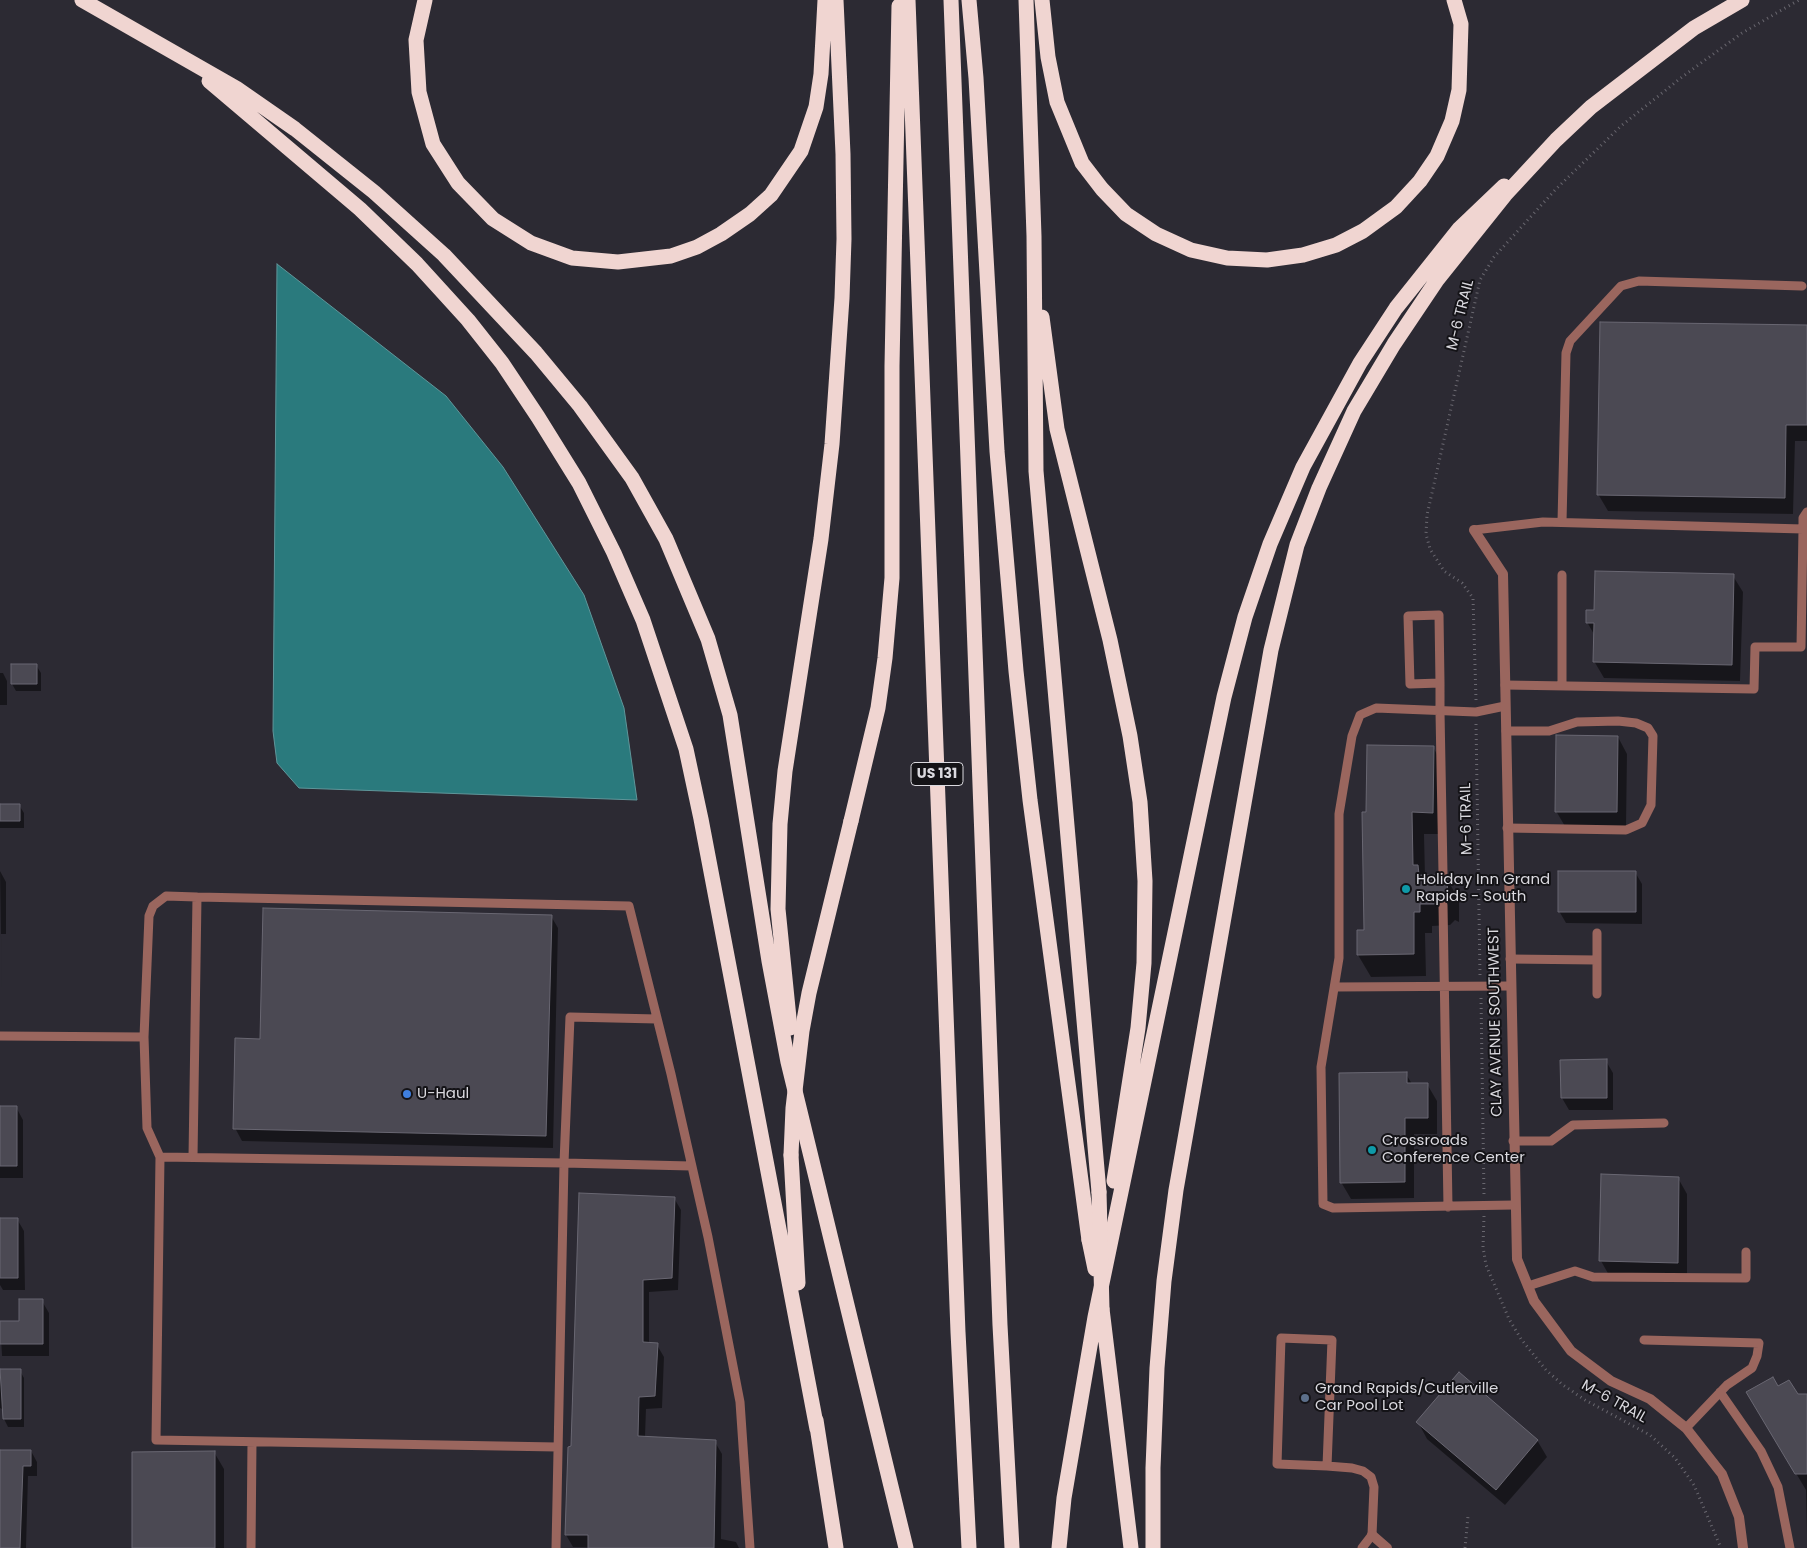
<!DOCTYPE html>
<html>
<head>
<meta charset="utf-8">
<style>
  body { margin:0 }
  canvas { display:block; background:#2c2a33 }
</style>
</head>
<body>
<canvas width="1807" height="1548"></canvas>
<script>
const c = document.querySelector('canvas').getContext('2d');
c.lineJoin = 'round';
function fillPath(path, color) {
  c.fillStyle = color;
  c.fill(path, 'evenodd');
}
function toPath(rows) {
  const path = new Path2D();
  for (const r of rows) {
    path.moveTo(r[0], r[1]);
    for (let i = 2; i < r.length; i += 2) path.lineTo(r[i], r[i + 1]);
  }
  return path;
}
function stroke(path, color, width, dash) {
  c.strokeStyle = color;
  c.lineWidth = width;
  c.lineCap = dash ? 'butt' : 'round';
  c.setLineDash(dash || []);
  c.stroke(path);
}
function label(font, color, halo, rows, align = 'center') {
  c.font = font + ' Poppins,sans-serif';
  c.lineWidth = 4;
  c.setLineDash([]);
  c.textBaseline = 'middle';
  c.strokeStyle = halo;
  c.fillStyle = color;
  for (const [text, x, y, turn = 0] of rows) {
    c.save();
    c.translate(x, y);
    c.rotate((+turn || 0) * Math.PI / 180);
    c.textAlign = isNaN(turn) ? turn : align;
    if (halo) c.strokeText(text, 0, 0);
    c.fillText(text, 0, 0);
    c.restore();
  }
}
const water = toPath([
  [277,264,446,396,503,467,584,595,624,708,637,800,299,788,277,763,273,731,277,264]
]);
const shadow = toPath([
  [1807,327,1807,441,1795,441,1793,514,1608,511,1598,494],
  [1733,576,1743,592,1740,681,1604,678,1594,661,1595,636,1587,622,1596,611],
  [36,665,41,673,41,691,16,691,12,684],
  [0,673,3,673,7,681,7,705,0,705],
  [1618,737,1627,754,1626,828,1566,828,1556,811],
  [1433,747,1445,769,1445,834,1424,834,1425,876,1442,881,1447,879,1459,900,1459,922,1455,920,1450,925,1432,926,1432,933,1425,933,1426,976,1371,977,1358,955,1366,931,1367,814],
  [0,805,19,805,24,813,24,828,0,828],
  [0,871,6,882,6,934,1,934,2,1008],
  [1635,872,1642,884,1642,924,1566,923,1559,911],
  [551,916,558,928,553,1148,242,1141,235,1128,261,1040],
  [1606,1061,1613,1073,1613,1110,1569,1110,1562,1098,1562,1062],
  [1406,1074,1412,1084,1427,1084,1437,1101,1437,1134,1414,1134,1414,1198,1351,1199,1341,1182],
  [0,1107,16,1107,23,1120,23,1178,0,1178],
  [1678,1178,1687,1194,1687,1279,1610,1277,1601,1261],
  [674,1198,681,1210,678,1290,649,1292,649,1344,657,1345,664,1357,662,1408,646,1409,645,1437,715,1442,722,1454,721,1539,736,1542,739,1548,573,1547,566,1535,569,1448,572,1448],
  [0,1219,17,1219,24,1231,25,1290,3,1290,0,1285],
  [42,1301,49,1313,49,1356,2,1356,0,1322,20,1322],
  [0,1371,20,1371,24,1378,24,1427,8,1427,4,1419,4,1410,0,1408],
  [1778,1388,1797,1395,1807,1395,1807,1535,1806,1490,1748,1393],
  [1418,1422,1537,1440,1547,1457,1505,1505,1427,1439],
  [0,1451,31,1451,37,1462,37,1476,28,1476,26,1548,0,1548],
  [214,1452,224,1469,224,1548,133,1548]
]);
const building = toPath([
  [1600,322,1807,325,1807,425,1786,425,1785,498,1597,495,1600,322],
  [1595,571,1734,574,1732,665,1593,662,1594,623,1586,623,1586,610,1594,610,1595,571],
  [11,664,37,664,37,684,11,684,11,664],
  [1556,735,1618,736,1617,812,1555,812,1556,735],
  [1367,745,1434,746,1433,813,1412,812,1413,865,1418,865,1419,875,1437,875,1443,879,1447,877,1448,901,1442,899,1437,904,1420,904,1420,912,1414,912,1414,954,1357,955,1357,930,1364,930,1362,812,1366,812,1367,745],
  [0,804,20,804,20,821,0,821,0,804],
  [1558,871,1636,871,1636,912,1558,912,1558,871],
  [263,908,552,915,546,1136,233,1129,235,1038,260,1039,263,908],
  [1607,1059,1607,1098,1561,1098,1560,1060,1607,1059],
  [1407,1072,1407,1083,1428,1083,1428,1118,1405,1118,1405,1182,1340,1183,1339,1073,1407,1072],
  [0,1106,17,1106,17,1166,0,1166,0,1106],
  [1601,1174,1679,1177,1678,1263,1599,1261,1601,1174],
  [579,1193,675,1197,672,1278,643,1280,643,1342,658,1343,655,1396,639,1397,638,1436,716,1440,714,1548,588,1548,588,1535,565,1535,568,1447,571,1446,579,1193],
  [0,1218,18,1218,18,1278,0,1278,0,1218],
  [19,1299,43,1299,43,1344,0,1344,0,1321,19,1321,19,1299],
  [0,1369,21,1369,21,1419,3,1419,0,1369],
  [1459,1372,1538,1440,1496,1490,1416,1422,1459,1372],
  [1773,1377,1778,1386,1789,1380,1798,1394,1807,1394,1807,1474,1795,1474,1746,1392,1773,1377],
  [0,1450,31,1450,31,1466,23,1466,20,1548,0,1548,0,1450],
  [215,1451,215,1548,132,1548,132,1452,215,1451]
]);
const path = toPath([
  [1476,700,1473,598,1462,583,1444,571,1430,549,1426,534,1427,515,1480,280,1494,257,1556,189,1621,126,1682,77,1742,33,1799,0],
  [1476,724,1480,975],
  [1481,998,1484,1195],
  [1484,1216,1483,1247,1486,1265,1509,1319,1521,1339,1546,1370,1563,1385,1585,1400,1650,1435,1675,1458,1694,1485,1721,1548],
  [1465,1548,1468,1516]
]);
const lane = toPath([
  [1562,522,1566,353,1570,341,1621,286,1639,281,1802,286],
  [1803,529,1803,518,1807,512],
  [1474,530,1543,522,1803,529,1801,647,1755,647,1754,689,1505,685],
  [1562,575,1562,686],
  [1440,683,1410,684,1408,616,1439,615,1440,683,1440,712,1443,873],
  [1505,706,1476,712,1376,708,1360,715,1352,736,1339,814,1339,958,1321,1067,1323,1204,1333,1208,1514,1205],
  [1506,731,1549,731,1577,722,1618,721,1636,723,1648,728,1653,736,1651,805,1642,823,1626,830,1507,828],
  [1443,905,1448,1207],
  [1597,933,1597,994],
  [1510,959,1597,960],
  [1335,987,1510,986],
  [657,1019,570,1017,564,1163,691,1166],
  [0,1036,144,1037,147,1128,160,1157],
  [144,1037,149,916,153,906,166,896,197,897],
  [1513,1141,1551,1141,1573,1125,1664,1123],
  [193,1157,197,897,629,906,671,1074,708,1237,740,1402,750,1548],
  [1528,1286,1575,1271,1593,1277,1746,1278,1746,1252],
  [1644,1340,1759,1343,1757,1356,1752,1368,1727,1385,1686,1428],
  [1720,1392,1761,1451,1778,1487,1790,1548],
  [1327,1466,1277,1464,1281,1338,1332,1340,1327,1466,1352,1468,1363,1471,1371,1477,1374,1487,1372,1535,1362,1548],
  [251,1548,252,1442],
  [556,1548,564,1163,160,1157,156,1440,557,1447]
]);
const street = toPath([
  [1474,530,1503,574,1517,1259,1534,1301,1571,1351,1611,1381,1650,1399,1686,1428,1722,1474,1739,1517,1743,1548],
  [1372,1535,1387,1548]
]);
const highway = toPath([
  [82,0,236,88,295,129,374,192,444,255,536,353,580,406,632,478,666,539,708,639,730,715,769,961,788,1062,906,1548],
  [425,0,416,40,419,92,433,144,458,183,493,219,531,243,572,258,618,262,671,256,697,247,721,234,750,214,771,195,801,151,816,107,821,74,825,0],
  [908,0,958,1332,969,1548],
  [951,0,1000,1325,1012,1548],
  [969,0,976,78,997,451,1016,671,1030,800,1089,1240],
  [1026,0,1034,236,1036,471,1099,1192],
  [1042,0,1048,57,1057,102,1082,163,1102,189,1126,214,1156,234,1191,250,1227,258,1267,260,1303,255,1336,245,1363,231,1396,207,1420,181,1437,156,1452,121,1459,90,1461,24,1454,0],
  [209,81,360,209,417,264,468,320,502,363,538,417,579,483,614,553,643,620,686,749,701,819,817,1429],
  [1042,317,1057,429,1110,640,1130,736,1140,802,1145,881,1144,963,1138,1028,1114,1181],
  [851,821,878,708,885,658,892,578,892,366,899,6],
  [790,1028,778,909,780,824,785,771,821,539,832,444,842,298,844,239,843,154,836,0],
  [791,1155,798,1283],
  [1102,1309,1131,1548],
  [816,1420,836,1548],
  [1059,1548,1064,1498,1095,1317,1224,697,1245,617,1270,544,1303,467,1360,363,1396,308,1459,229,1504,186],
  [1153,1548,1153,1468,1157,1368,1164,1281,1176,1190,1271,650,1297,545,1319,488,1354,411,1394,344,1437,280,1505,195,1556,140,1591,107,1694,28,1742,0]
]);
const highwayBridge = toPath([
  [791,1155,793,1108,802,1031,809,993,851,821],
  [1099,1192,1102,1309],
  [1089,1240,1095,1269]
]);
const markers = [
  [1406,889,5,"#0f9aa8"],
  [407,1094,5,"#3f7fe0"],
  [1372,1150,5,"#0f9aa8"],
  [1305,1398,5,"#5c6f8a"]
];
const shields = [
  [937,774,52]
];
const shieldNames = [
  ["US 131",937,774]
];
const streetNames = [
  ["M-6 TRAIL",1461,315,-76],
  ["M-6 TRAIL",1467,819,-91],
  ["CLAY AVENUE SOUTHWEST",1496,1022,-91],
  ["M-6 TRAIL",1614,1402,29]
];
const poiNames = [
  ["Holiday Inn Grand",1416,880],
  ["Rapids - South",1416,897],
  ["U-Haul",417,1094],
  ["Crossroads",1382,1141],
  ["Conference Center",1382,1158],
  ["Grand Rapids/Cutlerville",1315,1389],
  ["Car Pool Lot",1315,1406]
];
fillPath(water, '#2a7a7d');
stroke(water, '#5f969a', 1);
fillPath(shadow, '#0007');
fillPath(building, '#4b4953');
stroke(building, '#696772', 1);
stroke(path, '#69676f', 3, [1, 4]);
stroke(lane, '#9a665e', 9);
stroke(street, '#9a665e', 10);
stroke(highway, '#f0d5d1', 15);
stroke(highwayBridge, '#f0d5d1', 15);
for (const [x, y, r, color] of markers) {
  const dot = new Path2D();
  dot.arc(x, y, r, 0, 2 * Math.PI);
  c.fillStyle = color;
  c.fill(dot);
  stroke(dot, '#141317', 2);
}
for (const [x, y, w] of shields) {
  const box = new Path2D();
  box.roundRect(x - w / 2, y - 11.5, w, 23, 4);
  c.fillStyle = '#141317';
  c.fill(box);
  stroke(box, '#dad9df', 1);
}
label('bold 14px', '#dad9df', null, shieldNames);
label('15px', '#dad9df', '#141317', streetNames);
label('15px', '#dad9df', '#141317', poiNames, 'left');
</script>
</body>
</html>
